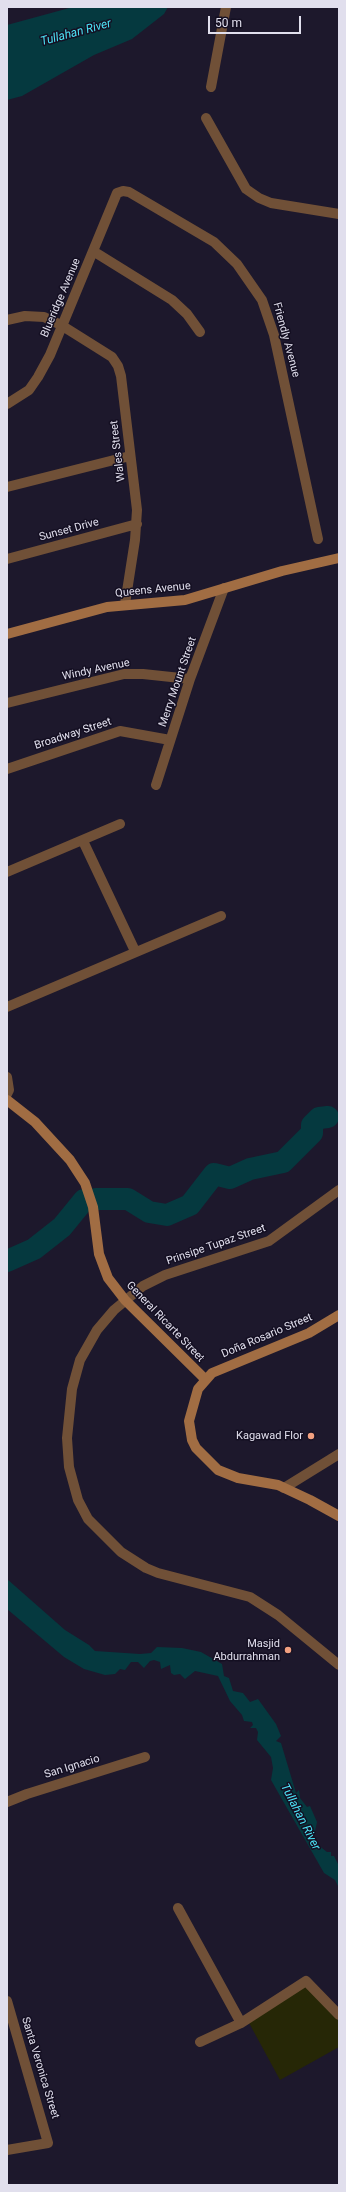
<!DOCTYPE html>
<html>
<head>
<meta charset="utf-8">
<style>
  body { margin:0 }
  #map { position:relative; width:346px; height:2192px; overflow:hidden; background:#1d182c; font-family:Roboto,sans-serif }
  canvas { display:block }
  .frame { position:absolute; inset:0; border:8px solid #e1dfed; pointer-events:none }
  .scale { position:absolute; left:208px; top:16px; width:93px; height:18px; box-sizing:border-box; border:2px solid #e1dfed; border-top:0; padding-left:5px; font-size:12px; line-height:14px; white-space:nowrap; color:#e1dfed; -webkit-text-stroke:3px #140f22; paint-order:stroke }
</style>
</head>
<body>
<div id="map">
<canvas width="346" height="2192"></canvas>
<div class="frame"></div>
<div class="scale">50 m</div>
</div>
<script>
const c = document.querySelector('canvas').getContext('2d');
c.lineJoin = 'round';
function fillPath(path, color) {
  c.fillStyle = color;
  c.fill(path, 'evenodd');
}
function toPath(rows) {
  const path = new Path2D();
  for (const r of rows) {
    path.moveTo(r[0], r[1]);
    for (let i = 2; i < r.length; i += 2) path.lineTo(r[i], r[i + 1]);
  }
  return path;
}
function stroke(path, color, width, dash) {
  c.strokeStyle = color;
  c.lineWidth = width;
  c.lineCap = dash ? 'butt' : 'round';
  c.setLineDash(dash || []);
  c.stroke(path);
}
function label(font, color, halo, rows, align = 'center') {
  c.font = font + ' Roboto,sans-serif';
  c.lineWidth = 3;
  c.setLineDash([]);
  c.textBaseline = 'middle';
  c.strokeStyle = halo;
  c.fillStyle = color;
  for (const [text, x, y, turn = 0] of rows) {
    c.save();
    c.translate(x, y);
    c.rotate((+turn || 0) * Math.PI / 180);
    c.textAlign = isNaN(turn) ? turn : align;
    if (halo) c.strokeText(text, 0, 0);
    c.fillText(text, 0, 0);
    c.restore();
  }
}
const green = toPath([
  [305,1983,339,2021,339,2047,280,2080,248,2021]
]);
const water = toPath([
  [73,7,168,7,164,14,132,39,94,55,22,96,7,100,7,25],
  [7,1579,65,1630,89,1645,95,1651,140,1654,151,1653,157,1647,182,1648,201,1652,222,1664,224,1676,229,1678,233,1691,243,1693,250,1702,258,1699,276,1724,281,1736,276,1741,281,1743,296,1793,299,1790,300,1798,307,1807,310,1806,317,1822,313,1841,327,1852,331,1852,331,1856,334,1856,339,1866,339,1888,335,1880,324,1873,271,1780,273,1768,271,1757,257,1740,258,1732,256,1728,250,1728,253,1725,252,1722,244,1721,242,1715,230,1701,218,1676,195,1671,185,1679,180,1674,174,1675,171,1673,170,1665,161,1669,160,1662,154,1660,150,1661,144,1668,138,1662,131,1662,125,1670,120,1669,115,1674,105,1675,84,1669,64,1657,7,1609]
]);
const river = toPath([
  [96,1199,128,1199,149,1212,167,1215,190,1205,214,1174,230,1178,250,1169,283,1162,312,1133,312,1125,319,1118,328,1117],
  [7,1261,34,1249,62,1227,84,1200]
]);
const street = toPath([
  [211,87,226,7],
  [206,118,246,189,259,198,271,203,339,214],
  [93,251,172,300,187,314,200,332],
  [7,320,25,316,44,317,61,325,112,357,118,366,121,376,137,510,135,540,125,604],
  [7,404,29,390,38,377,50,355,117,193,123,191,129,192,214,242,237,264,262,300,274,335,318,539],
  [7,487,130,456],
  [7,559,137,524],
  [7,703,124,674,143,674,190,679],
  [7,769,120,731,170,740],
  [156,785,190,679,224,588],
  [83,841,135,951],
  [7,872,120,824],
  [7,1007,221,916],
  [7,1077,9,1090,7,1094],
  [339,1190,269,1241,165,1275,143,1286,114,1310,97,1330,80,1360,72,1389,67,1438,69,1467,78,1500,88,1519,121,1552,146,1568,158,1573,250,1597,278,1615,339,1665],
  [284,1488,339,1454],
  [7,1802,27,1794,145,1757],
  [178,1908,241,2023],
  [7,2001,48,2143,7,2150],
  [200,2042,241,2023,306,1981,339,2015]
]);
const secondary = toPath([
  [7,634,107,607,185,600,282,571,339,558],
  [7,1100,35,1122,70,1160,85,1183,93,1207,99,1254,108,1278,125,1300,205,1379],
  [339,1315,309,1333,212,1373,198,1389,189,1421,192,1440,196,1448,218,1470,238,1478,278,1485,310,1500,339,1516]
]);
const markers = [
  [311,1436,4,"#f2a080"],
  [288,1650,4,"#f2a080"]
];
const streetNames = [
  ["Blueridge Avenue",61,298,-67],
  ["Friendly Avenue",286,340,75],
  ["Wales Street",118,451,-97],
  ["Sunset Drive",69,530,-15],
  ["Queens Avenue",153,590,-6],
  ["Windy Avenue",96,670,-12],
  ["Merry Mount Street",178,682,-71],
  ["Broadway Street",73,734,-18],
  ["Prinsipe Tupaz Street",216,1245,-19],
  ["General Ricarte Street",165,1322,46],
  ["Doña Rosario Street",267,1336,-23],
  ["San Ignacio",72,1767,-17],
  ["Santa Veronica Street",40,2068,73]
];
const poiNames = [
  ["Kagawad Flor",303,1436],
  ["Masjid",280,1644],
  ["Abdurrahman",280,1657]
];
const waterNames = [
  ["Tullahan River",76,33,-15],
  ["Tullahan River",300,1817,63]
];
fillPath(green, '#262706');
fillPath(water, '#05393f');
stroke(river, '#05393f', 22);
stroke(street, '#705037', 10);
stroke(secondary, '#a16d43', 10);
for (const [x, y, r, color] of markers) {
  const dot = new Path2D();
  dot.arc(x, y, r, 0, 2 * Math.PI);
  c.fillStyle = color;
  c.fill(dot);
  stroke(dot, '#140f22', 1.5);
}
label('11px', '#e1dfed', '#140f22', streetNames);
label('11px', '#e1dfed', '#140f22', poiNames, 'right');
label('italic 12px', '#4ce3f6', '#140f22', waterNames);
</script>
</body>
</html>
